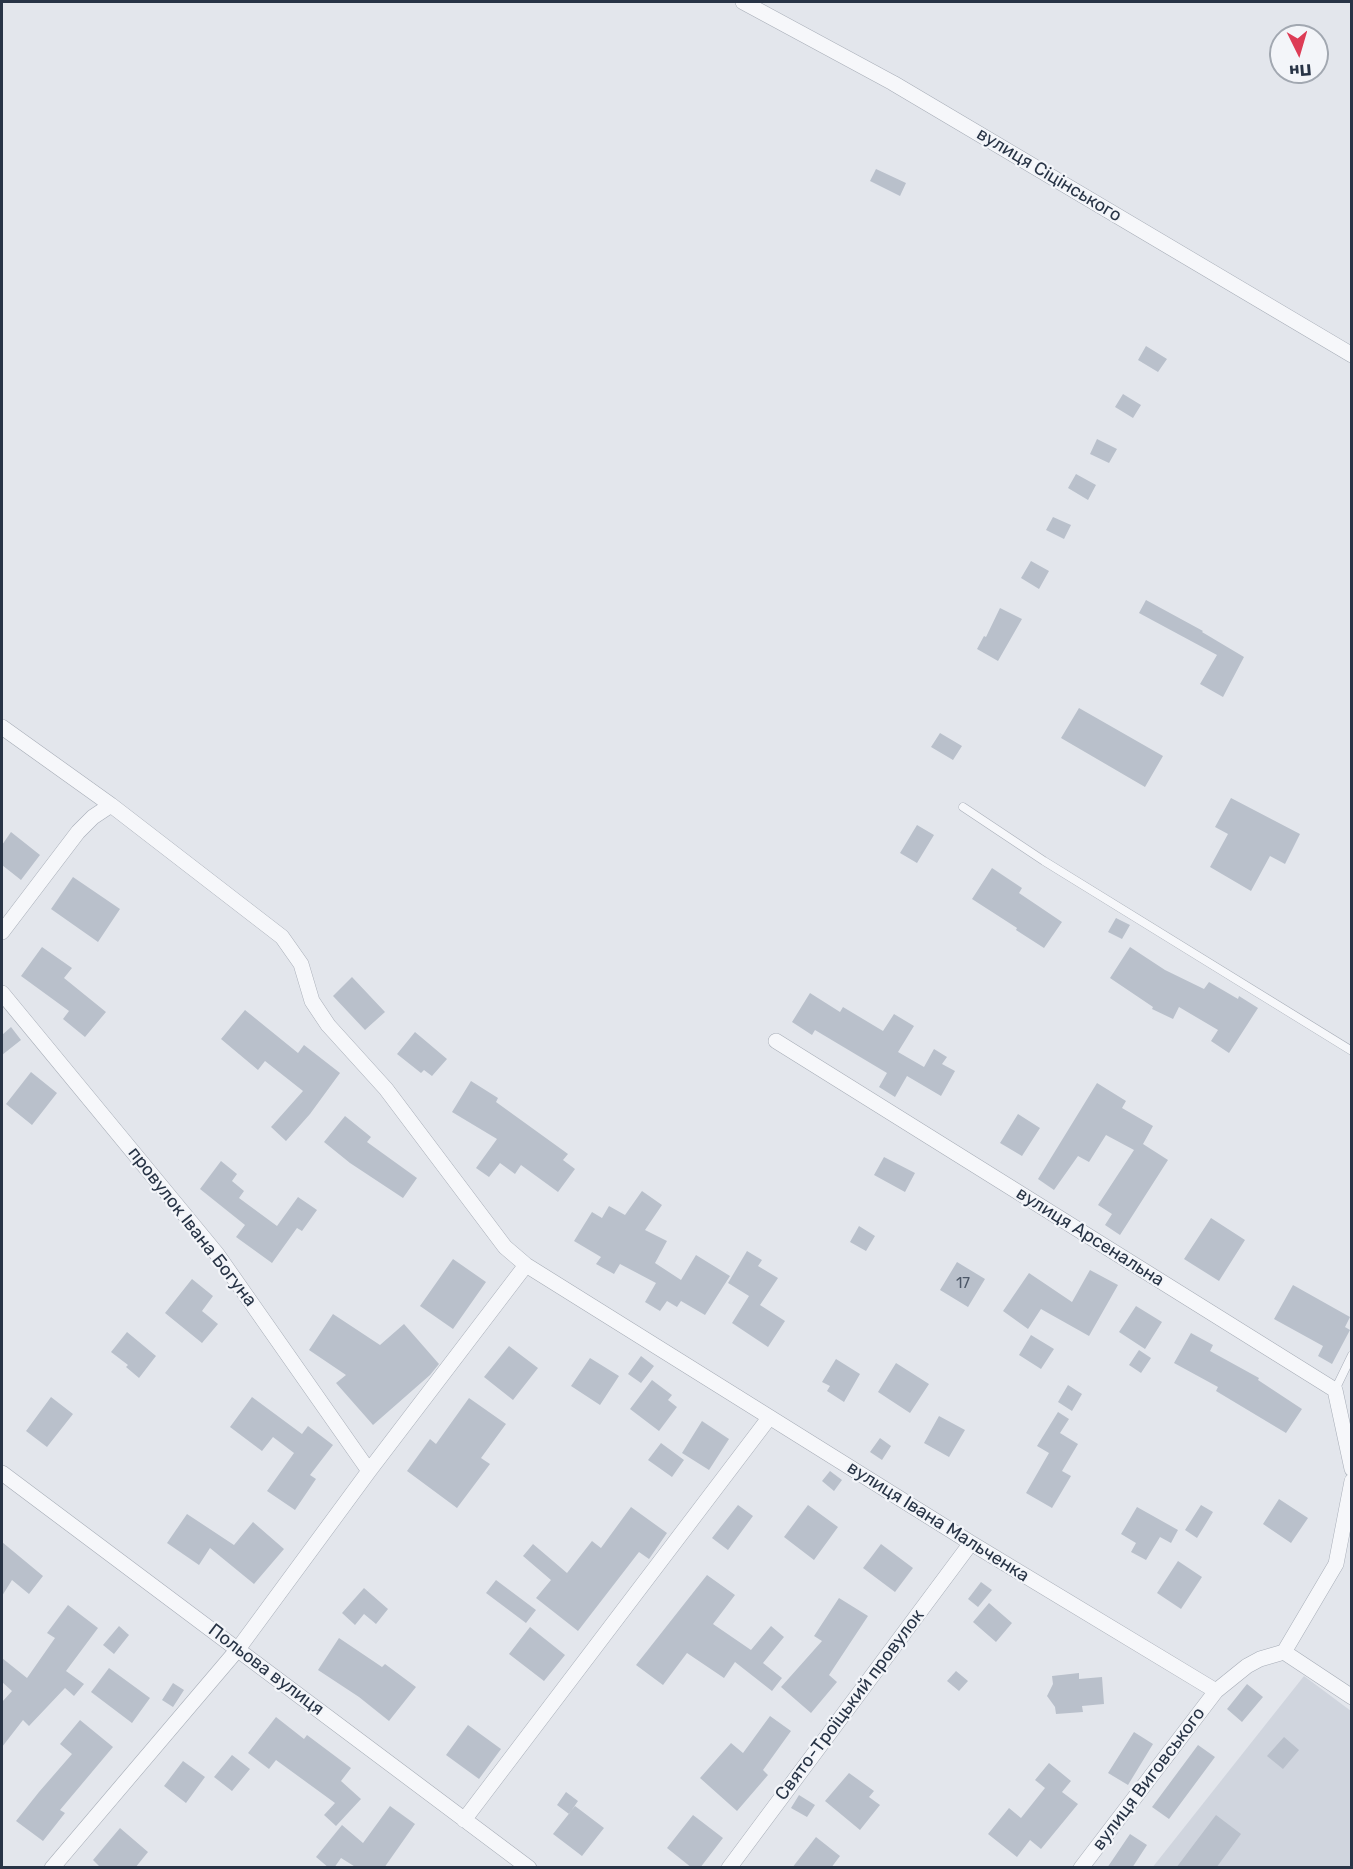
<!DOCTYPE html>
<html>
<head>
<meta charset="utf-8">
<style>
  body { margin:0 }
  #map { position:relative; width:1353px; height:1869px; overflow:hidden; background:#e3e6ec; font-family:Rubik,sans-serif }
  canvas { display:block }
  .frame { position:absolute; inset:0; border:3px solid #283446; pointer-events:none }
  .north { position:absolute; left:1269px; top:24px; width:60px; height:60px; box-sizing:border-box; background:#f3f5f9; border:2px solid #a2a8b1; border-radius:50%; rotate:175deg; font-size:16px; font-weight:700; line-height:24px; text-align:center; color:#283446 }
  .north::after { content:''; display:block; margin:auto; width:21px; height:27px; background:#dd3c56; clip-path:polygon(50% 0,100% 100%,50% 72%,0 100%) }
</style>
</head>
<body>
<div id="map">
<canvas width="1353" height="1869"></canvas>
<div class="frame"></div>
<div class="north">Пн</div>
</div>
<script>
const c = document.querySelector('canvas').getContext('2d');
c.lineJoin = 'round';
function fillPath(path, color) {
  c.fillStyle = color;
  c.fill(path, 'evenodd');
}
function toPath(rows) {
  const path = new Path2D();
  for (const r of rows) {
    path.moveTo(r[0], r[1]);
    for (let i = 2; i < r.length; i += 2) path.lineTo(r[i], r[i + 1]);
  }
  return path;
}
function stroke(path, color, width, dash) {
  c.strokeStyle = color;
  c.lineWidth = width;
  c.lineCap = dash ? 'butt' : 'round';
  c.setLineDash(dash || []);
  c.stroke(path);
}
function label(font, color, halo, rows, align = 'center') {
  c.font = font + ' Rubik,sans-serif';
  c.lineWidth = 4.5;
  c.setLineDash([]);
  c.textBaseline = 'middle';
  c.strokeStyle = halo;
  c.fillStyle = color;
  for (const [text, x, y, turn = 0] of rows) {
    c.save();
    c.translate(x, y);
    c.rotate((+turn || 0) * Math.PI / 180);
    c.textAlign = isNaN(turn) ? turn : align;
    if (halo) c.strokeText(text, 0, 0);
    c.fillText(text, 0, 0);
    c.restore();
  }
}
const built = toPath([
  [1304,1676,1351,1711,1351,1867,1152,1868]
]);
const building = toPath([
  [876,169,906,183,900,196,870,181],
  [1146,346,1167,359,1158,372,1138,360],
  [1123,394,1141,405,1133,418,1115,407],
  [1097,439,1117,449,1109,463,1090,454],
  [1076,474,1096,485,1088,500,1068,488],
  [1053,517,1071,525,1064,539,1046,530],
  [1031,561,1049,571,1039,589,1021,578],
  [1146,600,1203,631,1202,632,1244,657,1223,697,1200,684,1217,655,1139,613],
  [1000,608,1022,619,998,661,977,649,984,636,986,637],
  [1079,708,1163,756,1145,787,1061,738],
  [940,733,962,746,953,760,931,747],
  [1231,798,1300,834,1285,864,1270,856,1251,891,1210,867,1228,834,1215,827],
  [917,825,934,835,917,863,900,853],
  [11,832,40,855,21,880,2,865,2,845],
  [992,868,1022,888,1019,893,1062,922,1044,948,1016,930,1017,928,972,899],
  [73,877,120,909,98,942,51,909],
  [1116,918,1130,925,1122,939,1108,932],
  [42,947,72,968,64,978,106,1012,85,1037,63,1019,69,1011,21,976],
  [1130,947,1165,970,1204,989,1209,982,1238,999,1239,996,1258,1008,1229,1053,1211,1041,1218,1030,1179,1007,1173,1019,1152,1009,1153,1007,1110,978],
  [352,977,385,1012,365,1030,333,996],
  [810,993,840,1012,843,1007,883,1031,894,1014,914,1026,898,1052,924,1067,934,1049,947,1057,942,1064,955,1071,941,1096,907,1076,895,1097,879,1087,887,1073,815,1030,812,1035,792,1022],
  [245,1010,298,1053,304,1045,340,1073,310,1114,286,1141,271,1127,303,1091,265,1061,258,1070,221,1039],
  [11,1027,21,1040,2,1055,2,1035],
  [415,1032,447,1059,432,1076,424,1070,421,1073,397,1054],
  [31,1072,57,1093,32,1125,6,1104],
  [471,1081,498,1098,496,1102,568,1154,563,1160,575,1169,558,1192,521,1165,515,1174,500,1163,489,1177,476,1168,497,1139,452,1112],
  [1097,1083,1126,1101,1122,1108,1153,1126,1143,1144,1168,1160,1120,1235,1105,1225,1112,1214,1098,1205,1134,1150,1106,1135,1089,1162,1078,1156,1054,1190,1038,1179],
  [1018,1114,1040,1128,1022,1156,1000,1143],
  [345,1116,371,1137,367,1142,417,1178,403,1198,350,1163,324,1142],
  [884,1157,915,1173,905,1192,874,1175],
  [221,1161,237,1174,232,1181,244,1191,239,1198,277,1226,298,1197,317,1210,302,1231,297,1228,272,1263,236,1237,245,1225,200,1189],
  [642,1191,662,1205,645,1230,667,1241,655,1263,681,1280,696,1255,730,1276,705,1315,681,1301,677,1307,667,1301,660,1311,645,1302,656,1283,620,1264,614,1274,596,1264,601,1257,574,1241,592,1212,602,1218,609,1206,625,1215],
  [1211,1218,1245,1240,1219,1281,1184,1259],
  [859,1226,875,1236,866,1251,850,1242],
  [747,1251,762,1260,758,1266,778,1278,760,1305,785,1321,768,1347,732,1323,749,1296,728,1283],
  [453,1259,486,1282,453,1329,420,1306],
  [957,1262,985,1279,968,1307,940,1290],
  [1090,1270,1118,1285,1089,1336,1041,1309,1028,1329,1003,1311,1029,1273,1072,1302],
  [192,1279,213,1296,202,1311,218,1324,202,1343,165,1313],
  [1293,1285,1350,1317,1345,1327,1350,1330,1332,1364,1318,1356,1323,1346,1274,1319],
  [1136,1306,1162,1322,1145,1349,1119,1332],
  [333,1314,380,1345,404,1324,439,1364,430,1375,373,1425,336,1383,346,1375,309,1350],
  [127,1332,156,1356,139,1378,126,1367,128,1365,111,1352],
  [1191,1333,1213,1345,1210,1351,1259,1378,1258,1380,1302,1409,1286,1433,1216,1391,1218,1387,1174,1363],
  [1031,1335,1054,1349,1041,1369,1019,1355],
  [509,1346,538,1368,513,1400,484,1377],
  [1139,1350,1151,1358,1141,1373,1129,1365],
  [641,1356,654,1366,641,1383,628,1374],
  [590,1358,619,1376,600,1405,571,1386],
  [836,1359,860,1374,844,1402,827,1391,830,1386,822,1382],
  [896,1363,929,1384,910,1413,878,1392],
  [652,1380,672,1395,668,1400,677,1407,659,1431,630,1409],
  [1068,1385,1082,1394,1072,1411,1058,1402],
  [51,1397,73,1414,47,1447,26,1431],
  [252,1397,302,1434,308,1426,333,1445,310,1475,316,1479,295,1510,267,1491,294,1453,273,1437,262,1451,230,1427],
  [469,1398,506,1424,481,1458,490,1464,457,1508,407,1471,430,1439,436,1444],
  [1058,1412,1069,1419,1060,1433,1078,1444,1062,1471,1071,1476,1052,1508,1026,1493,1049,1453,1037,1446],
  [939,1416,965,1430,949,1457,924,1443],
  [702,1421,729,1439,709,1470,682,1453],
  [880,1438,891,1446,882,1460,870,1452],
  [661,1443,684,1460,672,1477,648,1460],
  [830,1471,842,1480,834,1491,822,1481],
  [1279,1499,1308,1518,1291,1543,1263,1524],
  [738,1505,753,1516,728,1550,712,1538],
  [808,1505,838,1527,814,1560,784,1537],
  [1201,1505,1213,1512,1197,1538,1185,1530],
  [631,1507,667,1533,649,1559,639,1552,578,1631,536,1598,551,1580,523,1556,533,1544,567,1573,592,1541,601,1548],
  [1137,1507,1178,1530,1171,1543,1160,1537,1146,1560,1131,1552,1136,1543,1121,1534],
  [187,1514,234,1545,253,1522,284,1549,254,1584,210,1548,199,1565,167,1543],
  [2,1542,43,1576,29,1594,12,1580,2,1596],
  [881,1544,913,1568,895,1592,863,1568],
  [1178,1561,1202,1577,1181,1609,1157,1593],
  [707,1575,735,1595,713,1624,751,1650,771,1626,784,1637,763,1663,782,1678,772,1691,735,1662,724,1678,687,1653,663,1685,636,1665],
  [496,1580,536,1610,526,1623,486,1593],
  [981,1582,992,1590,978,1607,968,1599],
  [364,1588,388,1609,376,1624,364,1614,355,1625,342,1613],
  [839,1598,868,1616,829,1675,837,1682,811,1713,781,1687,822,1641,814,1636],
  [989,1603,1012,1623,996,1642,973,1622],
  [68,1605,98,1628,66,1671,84,1684,74,1696,65,1688,29,1726,23,1720,2,1747,2,1702,12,1691,2,1682,2,1658,27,1678,55,1638,47,1633],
  [119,1626,129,1635,114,1654,103,1645],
  [530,1627,565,1655,544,1681,509,1654],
  [339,1638,382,1667,385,1664,416,1687,389,1721,359,1697,318,1670],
  [109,1668,150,1698,132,1723,91,1692],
  [956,1671,968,1681,959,1691,947,1681],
  [1079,1673,1079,1679,1102,1677,1104,1704,1082,1706,1083,1712,1056,1714,1055,1707,1047,1696,1053,1684,1052,1676],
  [173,1683,184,1690,173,1707,162,1700],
  [1247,1684,1263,1697,1242,1722,1227,1709],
  [770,1716,791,1731,763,1770,768,1775,737,1811,700,1778,731,1743,743,1753],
  [276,1717,304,1739,307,1735,351,1768,341,1781,361,1799,336,1826,324,1815,335,1803,276,1760,269,1769,248,1753],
  [80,1720,113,1747,60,1810,65,1813,43,1841,16,1821,39,1792,72,1754,60,1744],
  [468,1725,501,1749,479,1779,446,1755],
  [1134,1732,1153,1744,1128,1785,1108,1773],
  [1284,1737,1299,1750,1283,1769,1267,1756],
  [1198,1745,1215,1757,1169,1819,1152,1807],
  [232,1755,250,1769,232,1791,214,1777],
  [183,1761,205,1777,186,1803,164,1786],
  [1049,1763,1071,1781,1062,1792,1078,1804,1041,1849,1030,1840,1017,1857,988,1834,1009,1808,1021,1818,1045,1788,1035,1780],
  [849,1773,874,1791,869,1797,880,1805,860,1830,825,1801],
  [566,1792,578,1801,569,1814,557,1805],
  [799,1795,815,1805,807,1817,791,1808],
  [390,1806,415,1824,384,1868,357,1868,341,1858,334,1868,329,1868,316,1857,342,1825,363,1843],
  [575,1806,604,1828,582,1856,553,1834],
  [693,1815,723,1838,700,1868,692,1868,667,1848],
  [1216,1815,1241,1834,1216,1868,1176,1868],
  [120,1828,148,1852,135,1868,101,1868,93,1860],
  [1130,1834,1147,1845,1132,1868,1107,1868],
  [816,1837,840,1856,831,1868,792,1868]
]);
const service = toPath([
  [963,807,1044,861,1352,1051],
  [1335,1390,1352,1355]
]);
const minor = toPath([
  [743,2,893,83,1352,355],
  [2,727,111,805,282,937,301,964,312,1001,328,1025,386,1089,505,1247,526,1265,971,1543,1216,1691],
  [2,932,78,832,93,817,111,805],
  [2,993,217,1254,369,1471],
  [776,1041,1335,1390,1352,1469],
  [2,1473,529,1868],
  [1284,1652,1336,1564,1352,1481],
  [464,1820,769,1418],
  [52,1868,238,1649,369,1471,526,1265],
  [729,1868,971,1543],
  [1081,1868,1216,1691,1247,1666,1260,1659,1284,1652,1352,1697]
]);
const numberNames = [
  ["17",963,1284]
];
const streetNames = [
  ["вулиця Сіцінського",1049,175,31],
  ["провулок Івана Богуна",192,1227,52],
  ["вулиця Арсенальна",1090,1237,32],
  ["вулиця Івана Мальченка",938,1522,32],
  ["Польова вулиця",266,1670,37],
  ["Свято-Троїцький провулок",850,1705,-53],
  ["вулиця Виговського",1149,1779,-53]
];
fillPath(built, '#d0d5de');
fillPath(building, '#b9c0cb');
stroke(service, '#a7adb7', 9);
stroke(minor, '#a7adb7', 16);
stroke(service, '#f6f7fa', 8);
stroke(minor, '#f6f7fa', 15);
label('15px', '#4c5767', null, numberNames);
label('18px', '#283446', '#f3f5f9', streetNames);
</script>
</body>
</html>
